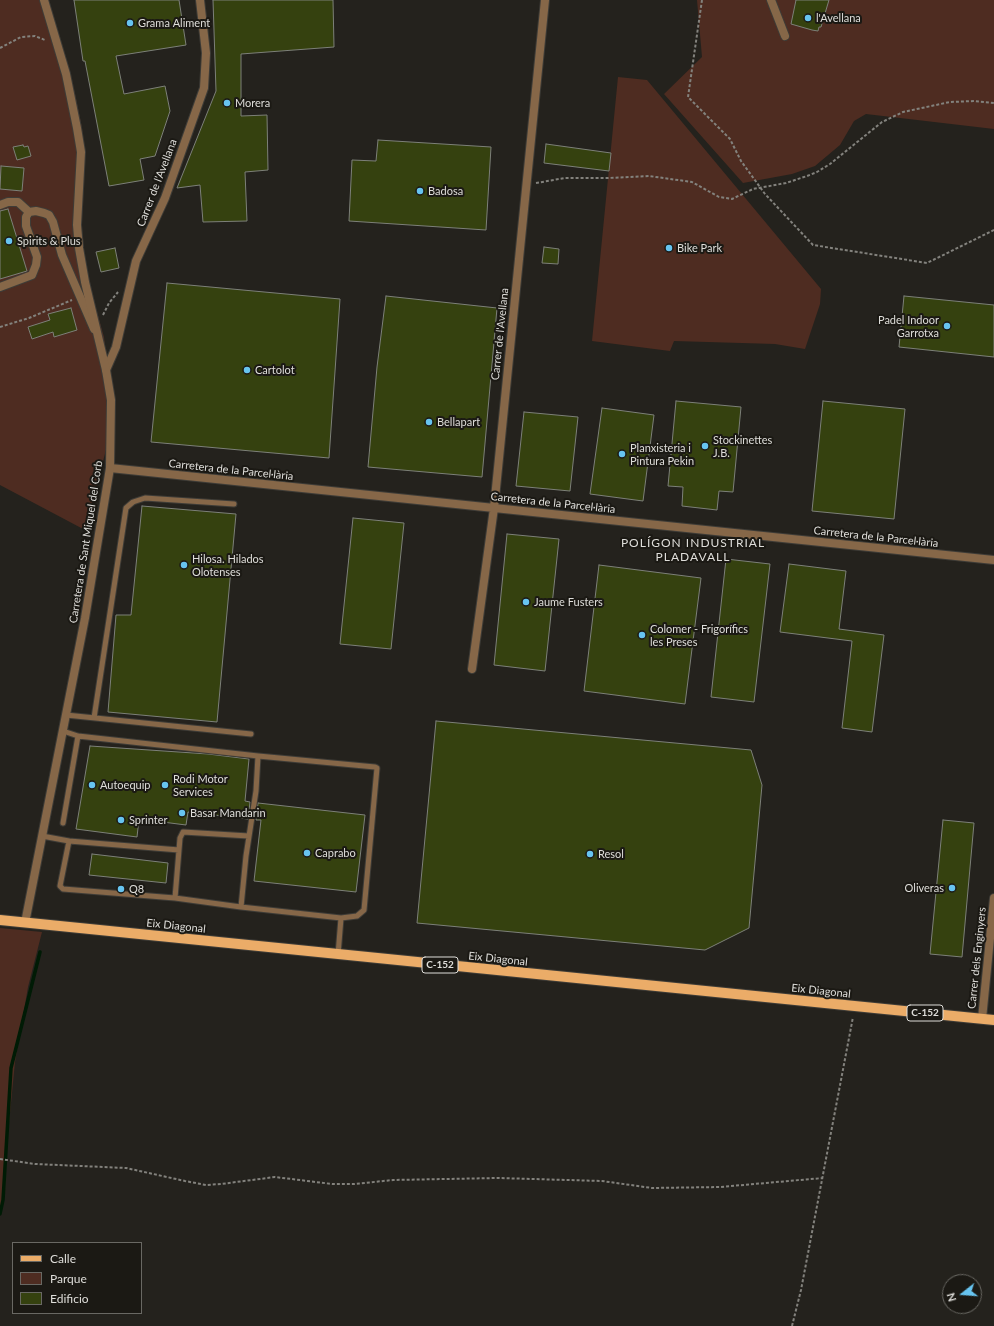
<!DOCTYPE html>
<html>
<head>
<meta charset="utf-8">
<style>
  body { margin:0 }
  #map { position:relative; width:994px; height:1326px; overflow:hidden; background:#24221d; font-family:Lato,sans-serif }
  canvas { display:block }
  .legend { position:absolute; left:12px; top:1242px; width:130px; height:72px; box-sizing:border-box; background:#1b1914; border:1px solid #696863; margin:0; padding:5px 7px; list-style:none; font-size:12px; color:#dfdeda }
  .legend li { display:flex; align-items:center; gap:8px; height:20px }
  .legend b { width:20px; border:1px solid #696863 }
  .north { position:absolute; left:942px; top:1274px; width:40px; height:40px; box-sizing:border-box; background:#1b1914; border:1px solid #696863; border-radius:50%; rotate:253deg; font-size:11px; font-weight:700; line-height:16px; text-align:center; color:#dfdeda }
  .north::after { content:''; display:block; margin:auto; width:14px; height:18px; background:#67c4f0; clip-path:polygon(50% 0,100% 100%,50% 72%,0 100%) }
</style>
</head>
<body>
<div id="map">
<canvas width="994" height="1326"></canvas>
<ul class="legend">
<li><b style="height:5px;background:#ebac68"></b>Calle</li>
<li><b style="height:11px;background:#4e2c21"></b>Parque</li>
<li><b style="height:11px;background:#35410f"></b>Edificio</li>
</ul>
<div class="north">N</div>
</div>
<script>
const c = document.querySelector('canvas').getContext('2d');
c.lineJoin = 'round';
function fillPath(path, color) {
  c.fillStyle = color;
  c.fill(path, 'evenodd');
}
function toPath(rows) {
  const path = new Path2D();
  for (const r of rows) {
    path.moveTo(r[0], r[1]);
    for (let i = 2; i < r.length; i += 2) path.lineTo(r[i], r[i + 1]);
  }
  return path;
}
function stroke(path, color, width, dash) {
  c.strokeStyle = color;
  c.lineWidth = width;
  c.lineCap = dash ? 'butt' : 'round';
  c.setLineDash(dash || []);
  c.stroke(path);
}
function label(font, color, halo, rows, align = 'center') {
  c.font = font + ' Lato,sans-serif';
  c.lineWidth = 4;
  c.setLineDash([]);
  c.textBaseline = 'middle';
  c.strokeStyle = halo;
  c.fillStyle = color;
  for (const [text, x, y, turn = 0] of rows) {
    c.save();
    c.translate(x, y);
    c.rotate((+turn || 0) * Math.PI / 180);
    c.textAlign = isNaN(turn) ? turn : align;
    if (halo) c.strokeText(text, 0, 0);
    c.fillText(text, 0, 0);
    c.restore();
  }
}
const green = toPath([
  [0,0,48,0,75,94,82,128,84,149,80,232,90,287,104,337,111,400,107,446,85,530,0,485],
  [697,0,994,0,994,129,866,114,854,121,840,145,815,166,792,174,743,183,664,94,702,57],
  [618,77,647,80,821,289,820,304,805,349,775,344,674,341,670,351,592,341],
  [0,928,42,932,28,987,15,1062,6,1154,5,1194,0,1216]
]);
const stream = toPath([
  [0,1214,3,1200,11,1068,40,952]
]);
const building = toPath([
  [74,0,179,0,186,45,116,56,124,94,165,86,170,111,155,156,140,159,144,180,109,186,85,61,83,61,74,0],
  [213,0,333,0,334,47,241,54,241,116,267,115,268,170,245,172,247,221,203,222,200,185,177,188,216,91,213,0],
  [796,0,829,0,821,27,819,27,818,31,812,30,791,24,796,0],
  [378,140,491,147,486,230,349,221,352,160,376,161,378,140],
  [546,144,611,153,609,171,544,163,546,144],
  [23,145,24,147,28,146,31,156,17,160,13,147,23,145],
  [1,166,24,168,22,191,0,189,1,166],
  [8,209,27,271,0,279,0,211,8,209],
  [544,247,559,249,558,264,542,263,544,247],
  [115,248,119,268,101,272,96,252,115,248],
  [167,283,340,299,329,458,151,442,167,283],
  [386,296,497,308,482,477,368,467,377,367,386,296],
  [904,296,994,305,994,357,899,347,904,296],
  [71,308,77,330,54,337,53,332,32,339,28,327,50,320,48,314,71,308],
  [676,401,741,407,733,492,719,491,717,510,682,506,683,487,668,486,676,401],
  [823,401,905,409,894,519,812,511,823,401],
  [602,408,654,415,643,501,590,494,602,408],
  [524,412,578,417,570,491,516,486,524,412],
  [142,506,236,514,217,722,108,712,116,615,131,615,142,506],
  [353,518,404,523,391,649,340,644,353,518],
  [507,534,559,539,545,671,494,665,507,534],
  [726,559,770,564,754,702,711,697,726,559],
  [789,564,846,571,839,629,884,635,872,732,842,728,852,641,780,632,789,564],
  [599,565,701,578,685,704,584,691,599,565],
  [436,721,751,750,762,785,749,928,705,950,417,923,436,721],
  [90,746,208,754,249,759,245,801,250,802,248,819,188,812,186,825,139,819,137,837,76,829,90,746],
  [258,803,365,815,356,892,254,881,261,820,256,820,258,803],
  [943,820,974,823,962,957,930,954,943,820],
  [92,854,168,863,166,883,89,875,92,854]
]);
const path = toPath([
  [702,0,688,97,730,139,741,161,765,194,813,245,927,263,994,230],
  [0,48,21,37,35,36,45,40],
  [536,183,565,178,608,178,649,176,692,182,719,197,732,199,753,189,786,183,807,176,817,172,830,164,882,122,903,112,950,102,974,101,994,103],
  [103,315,109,303,118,292],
  [0,327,29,318,72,300],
  [0,1159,35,1164,126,1168,185,1181,206,1185,221,1184,275,1177,332,1184,354,1184,393,1180,498,1178,602,1181,652,1188,720,1187,823,1178],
  [792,1326,801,1290,853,1017]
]);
const service = toPath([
  [66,715,251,734],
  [94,718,126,508,133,502,145,498,234,504],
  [63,731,78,736,258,756,375,767,377,768,364,910,357,916,341,918],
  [63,823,78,736],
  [42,836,69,841,179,850,175,898],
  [69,841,60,886,63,889,175,898,241,907,341,918,338,955],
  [179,850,180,838,183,832,249,836],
  [241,907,246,856,256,791,258,756]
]);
const minor = toPath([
  [771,0,785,36],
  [0,205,8,202,18,202,29,212],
  [0,287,32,275,36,265,37,257,26,226,26,217,29,212,36,211,44,213,49,215,53,222,62,255,94,329],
  [106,370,116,347,136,261,165,198,204,88,206,53,200,0],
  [110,468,994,560],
  [472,669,494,508,545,0],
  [982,1019,994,898]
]);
const tertiary = toPath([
  [25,923,85,618,110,468,111,400,106,370,85,282,79,248,77,225,81,152,77,128,66,74,44,0]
]);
const primary = toPath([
  [0,920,994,1020]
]);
const markers = [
  [808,18,4,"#67c4f0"],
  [130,23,4,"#67c4f0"],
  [227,103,4,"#67c4f0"],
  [420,191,4,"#67c4f0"],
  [9,241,4,"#67c4f0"],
  [669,248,4,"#67c4f0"],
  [947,326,4,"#67c4f0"],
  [247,370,4,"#67c4f0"],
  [429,422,4,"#67c4f0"],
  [705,446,4,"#67c4f0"],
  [622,454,4,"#67c4f0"],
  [184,565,4,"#67c4f0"],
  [526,602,4,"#67c4f0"],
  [642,635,4,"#67c4f0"],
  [92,785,4,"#67c4f0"],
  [165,785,4,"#67c4f0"],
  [182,813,4,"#67c4f0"],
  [121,820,4,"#67c4f0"],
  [307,853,4,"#67c4f0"],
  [590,854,4,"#67c4f0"],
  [952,888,4,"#67c4f0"],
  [121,889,4,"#67c4f0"]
];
const shields = [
  [440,965,36],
  [925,1013,36]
];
const shieldNames = [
  ["C-152",440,965],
  ["C-152",925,1013]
];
const poiNames = [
  ["l'Avellana",816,18],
  ["Grama Aliment",138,23],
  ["Morera",235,103],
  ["Badosa",428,191],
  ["Spirits & Plus",17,241],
  ["Bike Park",677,248],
  ["Padel Indoor",939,320,"right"],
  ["Garrotxa",939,333,"right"],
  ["Cartolot",255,370],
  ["Bellapart",437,422],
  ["Stockinettes",713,440],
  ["J.B.",713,453],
  ["Planxisteria i",630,448],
  ["Pintura Pekin",630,461],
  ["Hilosa. Hilados",192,559],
  ["Olotenses",192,572],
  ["Jaume Fusters",534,602],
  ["Colomer - Frigorífics",650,629],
  ["les Preses",650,642],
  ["Rodi Motor",173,779],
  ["Services",173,792],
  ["Autoequip",100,785],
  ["Basar Mandarin",190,813],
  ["Sprinter",129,820],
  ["Caprabo",315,853],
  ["Resol",598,854],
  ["Oliveras",944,888,"right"],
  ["Q8",129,889]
];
const streetNames = [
  ["Carrer de l'Avellana",157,183,-69],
  ["Carrer de l'Avellana",500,334,-84],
  ["Carretera de la Parcel·lària",231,470,6],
  ["Carretera de la Parcel·lària",553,503,6],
  ["Carretera de la Parcel·lària",876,537,6],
  ["Carretera de Sant Miquel del Corb",86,542,-81],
  ["Eix Diagonal",176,926,6],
  ["Carrer dels Enginyers",977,958,-84],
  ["Eix Diagonal",498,959,6],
  ["Eix Diagonal",821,991,6]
];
const neighbourhoodNames = [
  ["POLÍGON INDUSTRIAL",693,543],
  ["PLADAVALL",693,557]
];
fillPath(green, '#4e2c21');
stroke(stream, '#001b05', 3.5);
fillPath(building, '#35410f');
stroke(building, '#7d8079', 1);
stroke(service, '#3e3c37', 7);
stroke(minor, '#3e3c37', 10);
stroke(tertiary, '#3e3c37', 10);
stroke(primary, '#3e3c37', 12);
stroke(path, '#83827d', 2, [3, 2]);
stroke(service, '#866748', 5);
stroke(minor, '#866748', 8);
stroke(tertiary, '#866748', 8);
stroke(primary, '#ebac68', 10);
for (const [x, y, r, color] of markers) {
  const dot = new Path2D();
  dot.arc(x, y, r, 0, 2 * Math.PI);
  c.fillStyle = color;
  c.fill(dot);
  stroke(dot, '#1b1914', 1.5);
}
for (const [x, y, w] of shields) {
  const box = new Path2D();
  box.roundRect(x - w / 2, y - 8, w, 16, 3);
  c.fillStyle = '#1b1914';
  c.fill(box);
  stroke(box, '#dfdeda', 1);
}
label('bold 10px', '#dfdeda', null, shieldNames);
label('11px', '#dfdeda', '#1b1914', poiNames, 'left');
label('11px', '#dfdeda', '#1b1914', streetNames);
c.letterSpacing = '1px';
label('12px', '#dfdeda', '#1b1914', neighbourhoodNames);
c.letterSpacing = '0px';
</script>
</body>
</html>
